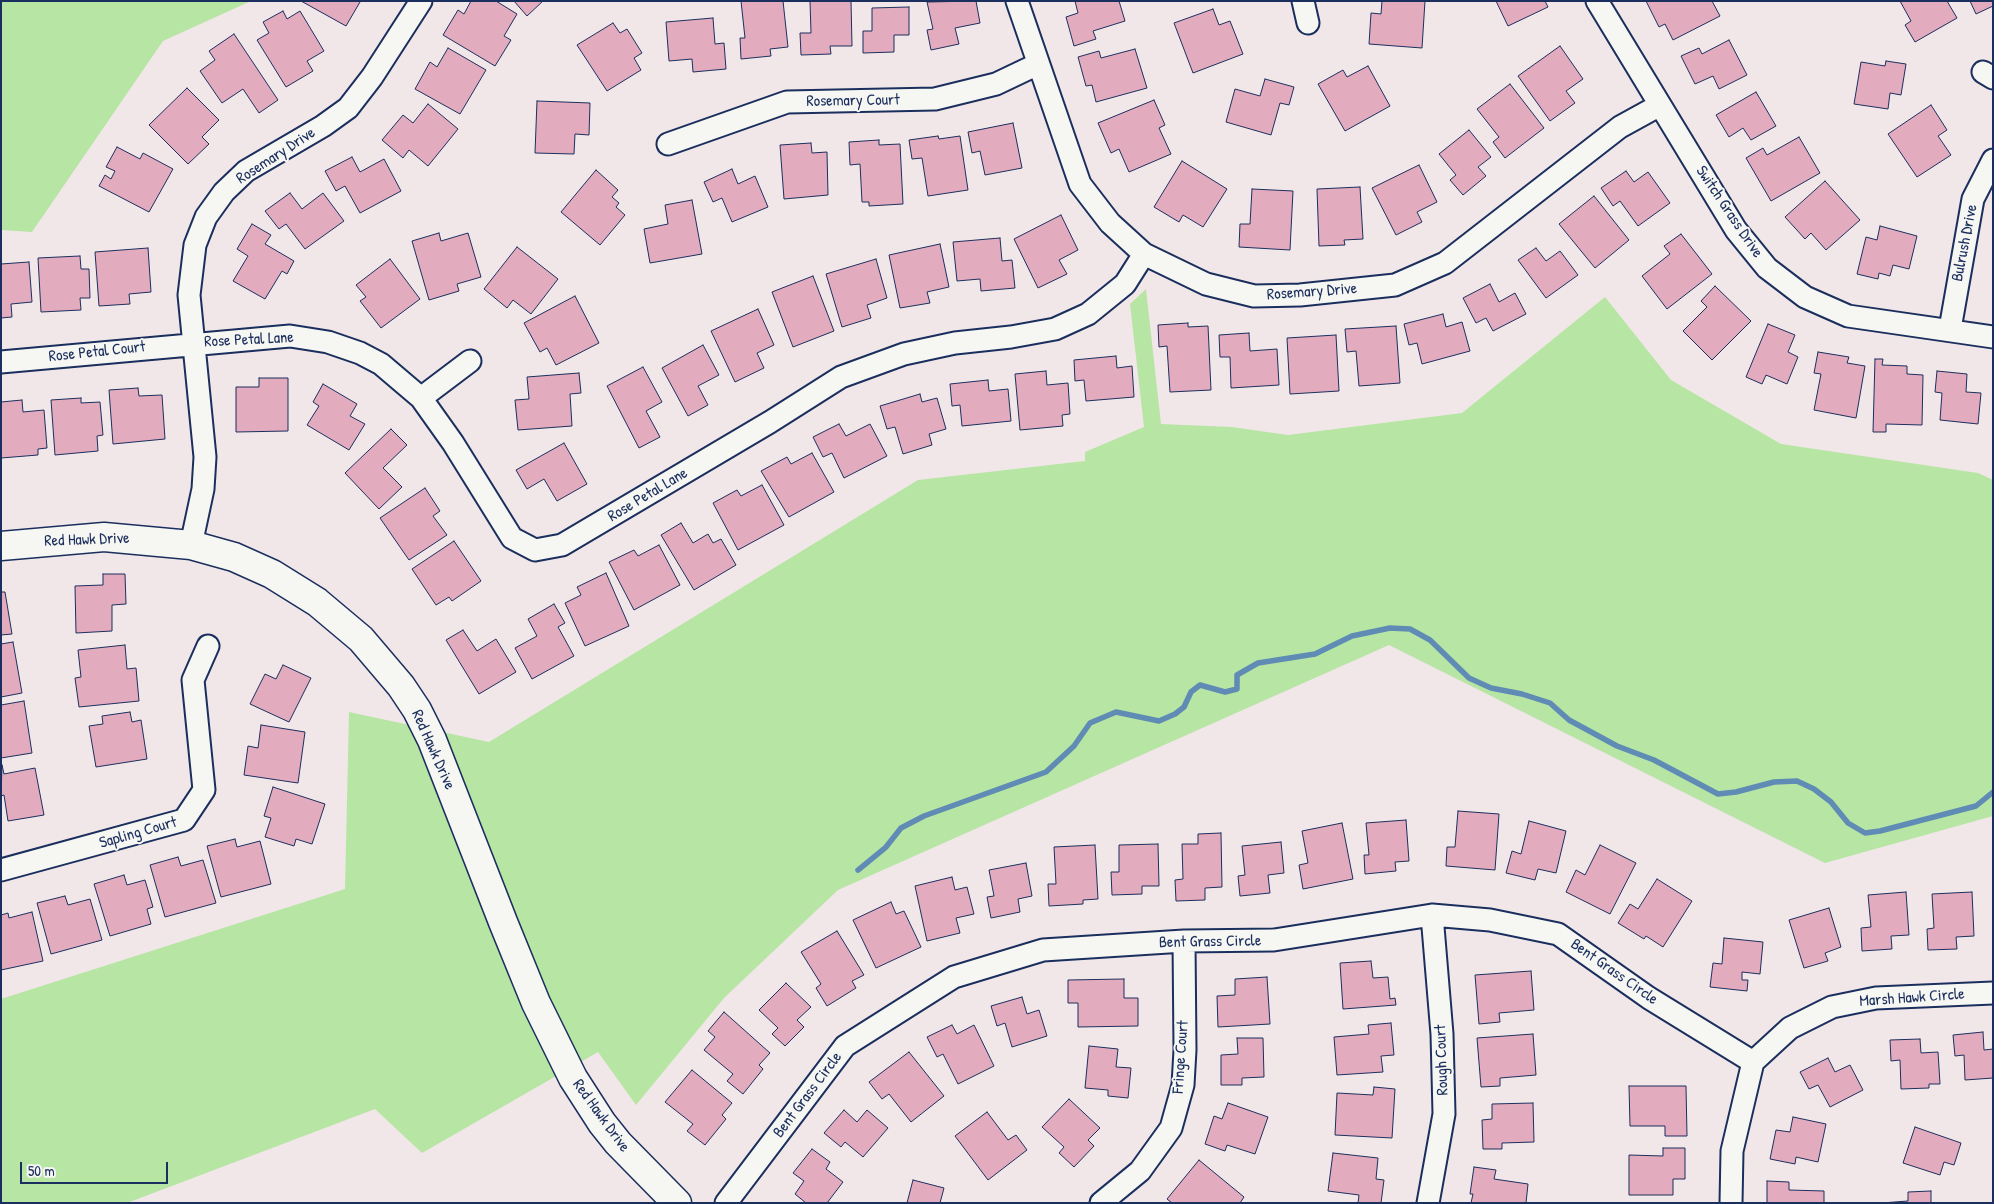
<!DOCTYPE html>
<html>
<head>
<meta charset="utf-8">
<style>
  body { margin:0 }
  #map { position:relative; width:1994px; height:1204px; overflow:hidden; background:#f2e7e8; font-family:"Patrick Hand",sans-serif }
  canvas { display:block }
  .frame { position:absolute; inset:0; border:2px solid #1b2f5e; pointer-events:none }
  .scale { position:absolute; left:20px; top:1162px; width:148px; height:22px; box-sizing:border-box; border:2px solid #1b2f5e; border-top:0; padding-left:6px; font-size:15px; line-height:18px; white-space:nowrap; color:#1b2f5e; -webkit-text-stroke:4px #f6f6f2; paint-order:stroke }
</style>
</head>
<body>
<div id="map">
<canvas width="1994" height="1204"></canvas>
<div class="frame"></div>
<div class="scale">50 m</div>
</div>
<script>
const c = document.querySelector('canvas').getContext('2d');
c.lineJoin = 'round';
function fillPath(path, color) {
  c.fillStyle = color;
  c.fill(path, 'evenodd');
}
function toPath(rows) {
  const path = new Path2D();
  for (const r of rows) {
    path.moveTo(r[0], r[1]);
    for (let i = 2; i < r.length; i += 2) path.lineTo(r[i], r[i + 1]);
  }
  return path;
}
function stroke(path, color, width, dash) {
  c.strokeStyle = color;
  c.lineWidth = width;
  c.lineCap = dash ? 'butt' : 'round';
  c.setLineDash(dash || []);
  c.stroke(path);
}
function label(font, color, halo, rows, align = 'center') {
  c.font = font + ' "Patrick Hand",sans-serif';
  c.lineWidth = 4;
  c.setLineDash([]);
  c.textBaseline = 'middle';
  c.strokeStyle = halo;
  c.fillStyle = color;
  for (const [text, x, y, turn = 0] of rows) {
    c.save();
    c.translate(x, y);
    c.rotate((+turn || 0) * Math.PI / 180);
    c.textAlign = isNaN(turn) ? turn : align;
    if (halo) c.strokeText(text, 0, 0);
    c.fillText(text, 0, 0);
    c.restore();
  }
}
const green = toPath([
  [1,1,251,1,163,41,32,232,1,230],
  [1146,289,1161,424,1232,427,1288,435,1462,413,1605,297,1671,380,1781,444,1978,473,1993,480,1993,816,1825,863,1389,645,838,890,724,998,636,1105,598,1052,422,1153,375,1109,127,1203,1,1203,1,999,345,889,349,712,489,742,918,480,1085,461,1085,452,1144,427,1130,304]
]);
const stream = toPath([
  [858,870,886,847,901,828,924,816,1046,772,1074,746,1090,723,1116,712,1159,721,1175,714,1184,707,1191,692,1200,685,1225,692,1237,689,1237,675,1258,663,1315,654,1352,636,1390,628,1410,629,1430,640,1469,678,1491,688,1522,694,1550,703,1569,720,1617,746,1654,760,1718,794,1736,792,1774,782,1797,781,1814,789,1831,802,1848,823,1865,833,1880,831,1976,806,1993,792]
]);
const building = toPath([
  [301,1,360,1,360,2,346,26,301,1],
  [471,1,496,1,517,14,504,36,511,40,495,66,443,35,458,10,464,14,471,1],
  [514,1,543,1,527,16,514,1],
  [741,1,783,1,788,47,770,49,771,56,741,59,740,38,745,38,741,1],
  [810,1,851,1,852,46,830,46,831,54,801,55,800,33,811,33,810,1],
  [976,1,980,23,955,28,959,44,931,50,927,30,933,29,927,2,976,1],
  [1075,1,1119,1,1125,21,1093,31,1096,39,1074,46,1066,17,1078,13,1075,1],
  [1382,1,1425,1,1422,48,1369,44,1371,13,1381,14,1382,1],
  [1496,1,1545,1,1548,7,1508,26,1496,1],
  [1646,1,1712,1,1720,16,1673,40,1665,24,1659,27,1646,1],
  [1900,1,1947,1,1957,18,1915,42,1905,25,1911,21,1900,1],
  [1970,1,1993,1,1993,6,1976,14,1970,1],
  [909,7,909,35,894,35,894,52,863,53,863,31,872,31,872,8,909,7],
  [1213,9,1219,25,1230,21,1243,54,1193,73,1174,23,1213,9],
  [283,11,287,19,300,11,324,51,307,61,313,71,286,87,257,40,269,33,263,22,283,11],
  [713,18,715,44,724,43,726,69,693,72,692,59,669,61,666,22,713,18],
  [613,23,620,33,627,29,642,53,634,58,641,70,607,91,577,45,613,23],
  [234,34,278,100,259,113,243,89,222,103,200,71,215,60,209,51,234,34],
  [1729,40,1747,75,1719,89,1713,76,1695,84,1681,56,1699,48,1702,54,1729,40],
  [1560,46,1583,79,1566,91,1575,103,1550,121,1518,76,1560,46],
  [448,48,486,70,460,114,415,89,430,62,437,67,448,48],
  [1135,49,1147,88,1096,102,1092,85,1086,86,1078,57,1099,51,1101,58,1135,49],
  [1886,61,1906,64,1901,95,1890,93,1888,109,1854,104,1861,62,1885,66,1886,61],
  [1368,66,1390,106,1345,131,1318,84,1343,70,1347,77,1368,66],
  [1265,79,1294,87,1289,105,1280,103,1271,135,1226,122,1235,89,1260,96,1265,79],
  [1510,84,1544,128,1505,158,1493,142,1499,137,1477,109,1510,84],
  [187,88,219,120,202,137,209,144,188,164,149,125,187,88],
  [1756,92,1776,126,1751,140,1743,128,1729,137,1716,115,1756,92],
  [1154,100,1165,125,1159,128,1171,154,1129,172,1119,149,1111,153,1098,123,1154,100],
  [537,101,590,103,589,135,575,134,574,154,535,153,537,101],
  [428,104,458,129,428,166,409,150,403,158,382,140,403,115,413,123,428,104],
  [1931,105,1947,130,1938,136,1951,155,1917,177,1888,134,1931,105],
  [1013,123,1022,168,985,175,980,151,972,153,968,132,1013,123],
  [1469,130,1491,157,1478,167,1486,176,1463,195,1450,180,1456,175,1439,154,1469,130],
  [938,136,939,139,960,136,968,190,928,196,922,158,912,159,909,140,938,136],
  [1799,137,1820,173,1771,201,1746,158,1763,148,1767,155,1799,137],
  [879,140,879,145,900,144,903,204,869,206,869,202,862,202,860,164,850,165,849,142,879,140],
  [811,143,812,153,827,152,828,195,784,199,780,145,811,143],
  [117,147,140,159,143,153,173,169,149,212,99,186,105,175,111,179,115,171,106,167,117,147],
  [352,157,360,172,384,159,401,191,360,213,345,186,336,191,325,171,352,157],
  [1182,161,1227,189,1203,227,1183,215,1179,222,1154,207,1182,161],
  [1419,165,1437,202,1417,212,1422,222,1396,235,1372,188,1419,165],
  [732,169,738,184,755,176,768,207,732,222,722,198,713,202,704,182,732,169],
  [596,170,618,190,612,197,619,203,616,207,625,215,600,245,561,212,596,170],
  [1626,171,1634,182,1648,172,1670,203,1638,226,1620,201,1613,206,1601,188,1626,171],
  [1825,181,1860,220,1826,250,1811,233,1805,239,1785,217,1825,181],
  [1360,187,1363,239,1344,240,1345,245,1319,246,1317,189,1360,187],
  [1252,189,1293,191,1290,250,1239,247,1240,224,1250,224,1252,189],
  [290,193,302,209,323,193,344,221,305,249,286,224,279,229,265,211,290,193],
  [1594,196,1629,240,1595,268,1559,224,1594,196],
  [692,200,702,254,650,263,644,229,668,224,665,205,692,200],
  [1061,215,1078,250,1059,260,1067,274,1038,288,1014,239,1061,215],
  [252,224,271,235,265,244,294,261,287,274,282,271,265,299,233,281,248,256,237,249,252,224],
  [1880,226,1917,236,1909,269,1893,265,1890,276,1879,273,1878,279,1857,274,1866,237,1877,240,1880,226],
  [439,233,441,241,468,233,481,277,457,284,459,291,429,300,412,241,439,233],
  [1681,234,1712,274,1667,309,1642,276,1670,254,1664,246,1681,234],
  [1000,238,1002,261,1012,260,1015,288,981,291,980,279,957,281,953,242,1000,238],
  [940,244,949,287,927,292,930,303,900,308,889,255,940,244],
  [517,247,558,279,531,314,513,300,507,308,484,289,517,247],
  [148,248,151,292,129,294,130,304,99,306,95,252,148,248],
  [1536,248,1546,261,1560,251,1578,275,1546,298,1518,260,1536,248],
  [80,256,81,269,89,269,90,298,80,298,81,310,41,312,38,258,80,256],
  [390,259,420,299,381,328,360,301,366,297,356,285,390,259],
  [876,259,887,298,867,305,871,318,842,327,826,274,876,259],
  [29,262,32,302,11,304,12,317,1,318,1,264,29,262],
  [813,276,834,331,793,347,772,292,813,276],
  [1490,284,1499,302,1515,293,1526,314,1493,331,1486,318,1476,323,1463,298,1490,284],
  [1715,286,1751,321,1712,360,1683,331,1707,307,1701,301,1715,286],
  [575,296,599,343,556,365,547,348,540,352,524,323,575,296],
  [758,309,774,345,757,353,764,368,735,382,711,331,758,309],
  [1443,314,1446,327,1462,322,1470,351,1422,364,1417,343,1409,345,1404,324,1443,314],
  [1188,323,1188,327,1208,326,1211,390,1170,392,1167,346,1159,347,1158,325,1188,323],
  [1768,324,1795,335,1788,352,1798,357,1787,384,1766,375,1762,384,1746,377,1768,324],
  [1396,326,1400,383,1359,386,1356,351,1347,352,1345,329,1396,326],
  [1249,333,1250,351,1277,349,1279,385,1231,388,1230,357,1220,357,1219,335,1249,333],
  [1336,335,1339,391,1290,394,1287,338,1336,335],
  [703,345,719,375,698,386,708,405,688,416,662,368,703,345],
  [1818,352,1849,357,1847,363,1865,366,1856,418,1814,410,1821,374,1814,373,1818,352],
  [1116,356,1117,368,1132,366,1134,397,1086,401,1084,380,1075,381,1074,360,1116,356],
  [1875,359,1883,359,1882,365,1907,366,1907,374,1923,375,1922,425,1886,424,1886,432,1873,432,1875,359],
  [643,367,662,402,646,411,660,437,639,448,607,386,643,367],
  [1046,371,1047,385,1068,383,1070,414,1062,415,1063,426,1020,430,1015,374,1046,371],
  [1937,371,1967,374,1966,392,1981,393,1978,424,1940,420,1942,393,1935,392,1937,371],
  [579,373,581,393,570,394,572,426,518,430,515,400,529,399,527,377,579,373],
  [259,378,288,378,288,431,236,432,236,387,259,387,259,378],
  [988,380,989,391,1008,389,1011,421,962,426,960,405,952,406,950,384,988,380],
  [323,384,357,404,350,416,365,424,349,450,307,425,319,406,313,402,323,384],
  [138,388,139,396,162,395,165,439,113,444,109,390,138,388],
  [920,394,922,402,937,398,946,429,929,434,932,445,903,454,895,427,887,429,880,406,920,394],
  [81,398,81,403,100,402,103,435,97,436,98,451,55,455,51,400,81,398],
  [22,400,23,412,44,410,47,448,38,449,38,455,1,458,1,402,22,400],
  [839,424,846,436,870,424,887,456,844,478,832,453,823,457,813,437,839,424],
  [391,429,407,445,383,468,402,487,379,509,345,473,391,429],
  [564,443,587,484,557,501,544,479,527,489,516,470,564,443],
  [812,453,834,492,789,517,761,471,787,457,791,464,812,453],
  [762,485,784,525,738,550,713,503,737,490,741,496,762,485],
  [425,488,440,511,433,516,447,535,409,560,380,518,425,488],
  [681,523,693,543,708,534,713,543,721,539,736,565,694,590,661,535,681,523],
  [454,541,481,581,452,601,449,597,436,605,412,569,454,541],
  [659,545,680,585,634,610,609,562,634,550,638,556,659,545],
  [606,573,629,626,585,646,565,603,581,595,577,587,606,573],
  [103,574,125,574,126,604,112,605,112,631,76,633,75,586,103,585,103,574],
  [1,592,5,592,12,634,1,635,1,592],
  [554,604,565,623,558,627,574,656,532,679,515,648,537,636,528,619,554,604],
  [463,630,477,651,496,639,516,672,479,694,446,640,463,630],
  [13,642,22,693,1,697,1,644,13,642],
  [125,645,127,669,136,668,139,701,79,707,75,678,81,677,78,650,125,645],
  [283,665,311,678,289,722,250,704,265,674,276,679,283,665],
  [24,701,32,753,1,758,1,705,24,701],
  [130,712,132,722,141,720,147,759,96,767,89,726,103,724,102,716,130,712],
  [261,725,305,732,298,783,244,775,248,746,258,748,261,725],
  [2,765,4,774,35,768,44,815,8,821,4,795,1,796,2,765],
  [273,787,325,804,312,844,296,839,294,846,265,837,271,818,264,816,273,787],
  [1458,811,1499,814,1495,870,1446,866,1447,847,1455,847,1458,811],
  [1406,820,1409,861,1395,862,1396,871,1365,874,1364,855,1369,855,1366,823,1406,820],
  [1529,821,1566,831,1556,873,1538,869,1535,880,1506,873,1512,851,1521,854,1529,821],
  [1342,823,1353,879,1303,889,1299,865,1308,863,1302,831,1342,823],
  [1221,833,1222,887,1205,888,1205,900,1176,901,1175,880,1183,879,1182,844,1198,844,1198,834,1221,833],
  [235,839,237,847,260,841,271,884,221,897,207,846,235,839],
  [1281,842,1284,873,1268,875,1270,893,1240,896,1238,876,1245,875,1242,846,1281,842],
  [1158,844,1159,886,1142,886,1142,894,1112,895,1111,872,1119,872,1119,845,1158,844],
  [1095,845,1098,899,1083,900,1083,904,1049,906,1048,884,1056,884,1054,847,1095,845],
  [1600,845,1636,863,1610,914,1566,892,1576,870,1585,875,1600,845],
  [178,857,181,866,203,860,216,903,165,917,150,865,178,857],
  [1026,863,1032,896,1018,899,1020,912,991,918,987,897,994,896,989,870,1026,863],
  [124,875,127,885,145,880,153,907,147,909,151,924,110,936,94,884,124,875],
  [952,877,955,890,967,887,974,914,956,918,960,933,927,941,915,886,952,877],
  [1657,879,1692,901,1663,947,1646,936,1644,939,1618,923,1630,904,1638,909,1657,879],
  [1906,892,1909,935,1891,936,1892,949,1862,951,1861,928,1871,927,1868,895,1906,892],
  [1972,892,1974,936,1956,937,1957,949,1928,950,1927,929,1934,928,1932,894,1972,892],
  [65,896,68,905,90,899,102,940,51,954,37,903,65,896],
  [891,902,896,914,904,911,921,947,876,968,853,920,891,902],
  [1829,908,1841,947,1825,953,1828,961,1804,968,1789,920,1829,908],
  [32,912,43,961,1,970,1,915,8,913,9,918,32,912],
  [837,931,864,975,852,981,856,988,827,1006,816,988,821,984,801,952,837,931],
  [1724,938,1763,942,1760,974,1742,972,1742,980,1748,980,1747,991,1710,987,1713,963,1722,964,1724,938],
  [1371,961,1373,978,1388,977,1390,999,1395,998,1396,1005,1343,1009,1340,963,1371,961],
  [1531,971,1534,1010,1499,1013,1500,1022,1479,1024,1475,975,1531,971],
  [1267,977,1270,1024,1218,1027,1217,996,1235,995,1235,979,1267,977],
  [1124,979,1124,998,1138,998,1138,1026,1078,1027,1078,1003,1068,1003,1068,980,1124,979],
  [786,983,811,1007,797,1020,804,1027,785,1046,772,1034,778,1028,759,1010,786,983],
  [1022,997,1027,1014,1039,1010,1047,1036,1012,1047,1005,1023,997,1026,991,1006,1022,997],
  [724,1012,770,1053,759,1065,763,1069,743,1094,727,1081,733,1074,704,1050,715,1037,708,1031,724,1012],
  [1391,1023,1394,1055,1381,1056,1383,1072,1337,1075,1334,1037,1369,1034,1368,1025,1391,1023],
  [952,1025,957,1034,974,1025,994,1066,958,1084,943,1054,937,1057,927,1037,952,1025],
  [1983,1032,1984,1050,1993,1049,1993,1078,1965,1080,1964,1055,1955,1056,1953,1035,1983,1032],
  [1533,1034,1536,1075,1500,1078,1500,1086,1481,1087,1477,1038,1533,1034],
  [1237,1038,1263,1038,1264,1077,1242,1078,1242,1085,1221,1085,1221,1055,1238,1054,1237,1038],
  [1920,1039,1921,1053,1938,1052,1940,1084,1929,1084,1929,1088,1901,1089,1900,1060,1891,1061,1890,1040,1920,1039],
  [1089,1046,1118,1049,1116,1067,1131,1068,1128,1098,1108,1096,1108,1090,1085,1088,1089,1046],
  [909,1052,944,1096,911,1122,889,1094,882,1099,869,1082,909,1052],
  [1828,1058,1835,1072,1850,1065,1863,1090,1830,1107,1818,1085,1809,1089,1800,1072,1828,1058],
  [692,1070,732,1103,722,1115,726,1119,705,1145,687,1131,693,1124,665,1102,692,1070],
  [1629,1086,1686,1086,1687,1136,1665,1136,1665,1126,1630,1126,1629,1086],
  [1374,1087,1395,1089,1392,1138,1335,1135,1337,1093,1373,1095,1374,1087],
  [1069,1099,1100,1128,1088,1140,1094,1146,1074,1167,1059,1153,1064,1147,1042,1127,1069,1099],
  [1228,1103,1268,1117,1255,1154,1227,1145,1225,1151,1205,1144,1214,1116,1222,1119,1228,1103],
  [1533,1103,1534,1142,1502,1143,1502,1149,1483,1149,1482,1120,1492,1119,1492,1104,1533,1103],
  [844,1110,857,1122,867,1110,888,1128,863,1157,845,1142,841,1147,824,1133,844,1110],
  [987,1112,1008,1140,1016,1135,1027,1150,988,1180,955,1136,987,1112],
  [1793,1117,1826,1124,1818,1162,1796,1157,1795,1164,1770,1159,1776,1130,1790,1132,1793,1117],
  [1915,1127,1961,1143,1954,1165,1944,1162,1940,1175,1903,1163,1915,1127],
  [1663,1148,1685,1148,1685,1179,1673,1179,1673,1195,1629,1195,1629,1155,1663,1156,1663,1148],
  [812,1149,830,1162,826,1169,843,1182,827,1203,806,1203,795,1194,804,1181,793,1173,812,1149],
  [1333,1153,1378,1158,1376,1179,1384,1180,1381,1203,1358,1203,1359,1195,1328,1191,1333,1153],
  [1199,1160,1244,1197,1240,1203,1172,1203,1167,1199,1199,1160],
  [1474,1167,1496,1170,1494,1179,1528,1184,1526,1203,1471,1203,1473,1194,1470,1194,1474,1167],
  [913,1180,944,1188,940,1203,907,1203,913,1180],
  [1767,1181,1789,1182,1789,1190,1824,1191,1824,1203,1767,1203,1767,1181],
  [1931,1191,1931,1203,1881,1203,1908,1201,1908,1192,1931,1191]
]);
const street = toPath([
  [1017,1,1080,184,1110,223,1144,254,1206,284,1254,296,1300,295,1395,285,1445,263,1620,127,1660,105],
  [1303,1,1308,23],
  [1597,1,1736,230,1767,268,1805,297,1848,316,1993,337],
  [1983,72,1993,78],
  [668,144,787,102,935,99,996,84,1038,64],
  [1950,329,1973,199,1993,160],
  [1,362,290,336,328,342,360,353,381,364,421,398,453,443,512,538,535,550,562,545,770,422,841,377,904,354,955,343,1011,337,1055,329,1088,314,1125,284,1144,254],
  [421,398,470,361],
  [191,545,203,489,205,457,189,295,195,245,206,217,224,192,246,171,323,126,348,108,372,77,421,1],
  [1,870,184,820,204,790,193,680,208,646],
  [726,1203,845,1046,954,977,1043,950,1184,941,1274,940,1432,915,1490,920,1558,934,1649,998,1753,1062],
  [1101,1203,1140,1171,1171,1128,1183,1085,1185,1050,1184,941],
  [1428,1203,1444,1114,1442,1034,1432,915],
  [1731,1203,1732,1151,1753,1062,1790,1028,1832,1007,1876,998,1993,993]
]);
const secondary = toPath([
  [1,546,104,537,191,545,234,557,272,574,317,602,361,639,401,686,417,710,432,740,503,922,536,1003,573,1078,602,1123,618,1143,677,1203]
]);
const streetNames = [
  ["Rosemary Court",853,101,-1],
  ["Rosemary Drive",276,156,-33],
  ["Switch Grass Drive",1729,212,56],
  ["Bulrush Drive",1965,243,-79],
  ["Rosemary Drive",1312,292,-4],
  ["Rose Petal Lane",249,340,-3],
  ["Rose Petal Court",97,352,-6],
  ["Rose Petal Lane",648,495,-31],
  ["Red Hawk Drive",87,540,-2],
  ["Red Hawk Drive",433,750,66],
  ["Sapling Court",138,833,-16],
  ["Bent Grass Circle",1210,942,-1],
  ["Bent Grass Circle",1614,972,35],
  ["Marsh Hawk Circle",1912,998,-4],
  ["Fringe Court",1181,1057,-86],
  ["Rough Court",1442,1060,-92],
  ["Bent Grass Circle",808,1095,-53],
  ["Red Hawk Drive",601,1116,54]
];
fillPath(green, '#b6e5a4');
stroke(stream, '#5f8bb4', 5.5);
fillPath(building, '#e3abbe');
stroke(building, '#1b2f5e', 1);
stroke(street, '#1b2f5e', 25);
stroke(secondary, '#1b2f5e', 31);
stroke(street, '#f6f6f2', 21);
stroke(secondary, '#f6f6f2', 28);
label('16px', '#1b2f5e', '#f6f6f2', streetNames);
</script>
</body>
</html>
